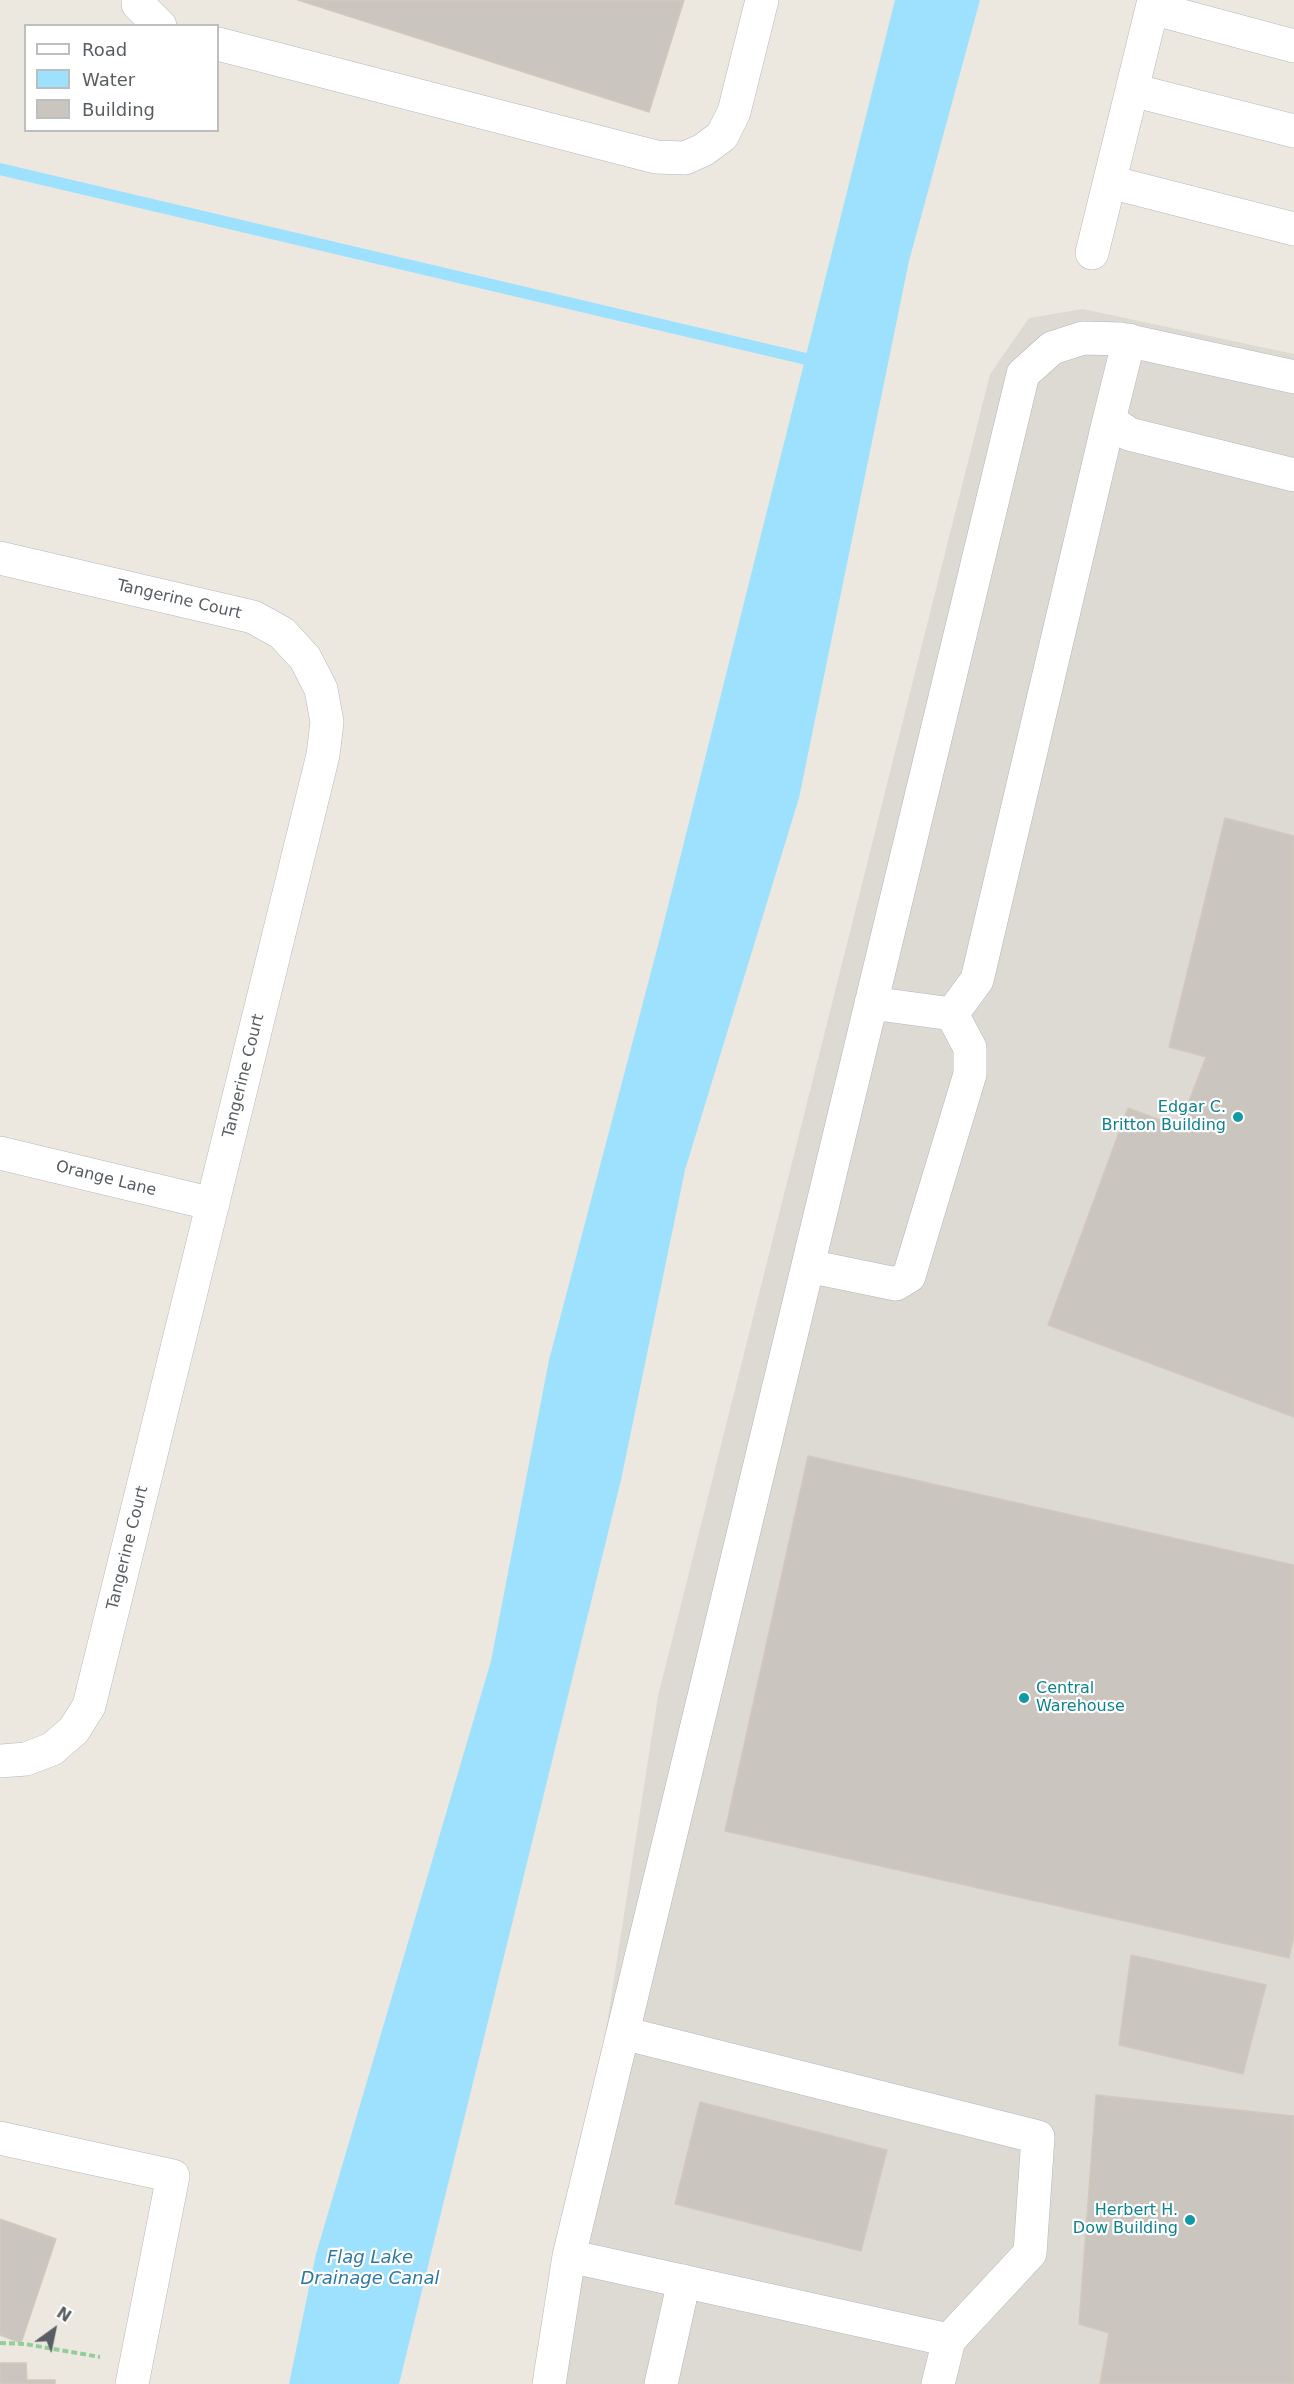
<!DOCTYPE html>
<html>
<head>
<meta charset="utf-8">
<style>
  body { margin:0 }
  #map { position:relative; width:1294px; height:2384px; overflow:hidden; background:#ede8df; font-family:"DejaVu Sans",sans-serif }
  canvas { display:block }
  .legend { position:absolute; left:24px; top:24px; width:195px; height:108px; box-sizing:border-box; background:#fff; border:2px solid #bcbfc0; margin:0; padding:8px 10px; list-style:none; font-size:18px; color:#585e62 }
  .legend li { display:flex; align-items:center; gap:12px; height:30px }
  .legend b { width:30px; border:2px solid #bcbfc0 }
  .north { position:absolute; left:24px; top:2300px; width:60px; height:60px; -webkit-text-stroke:4px #fff; paint-order:stroke; rotate:33deg; font-size:16px; font-weight:700; line-height:24px; text-align:center; color:#585e62 }
  .north::after { content:''; display:block; margin:auto; width:21px; height:27px; background:#585e62; clip-path:polygon(50% 0,100% 100%,50% 72%,0 100%) }
</style>
</head>
<body>
<div id="map">
<canvas width="1294" height="2384"></canvas>
<ul class="legend">
<li><b style="height:8px;background:#fff"></b>Road</li>
<li><b style="height:16px;background:#9de1ff"></b>Water</li>
<li><b style="height:16px;background:#cac5be"></b>Building</li>
</ul>
<div class="north">N</div>
</div>
<script>
const c = document.querySelector('canvas').getContext('2d');
c.lineJoin = 'round';
function fillPath(path, color) {
  c.fillStyle = color;
  c.fill(path, 'evenodd');
}
function toPath(rows) {
  const path = new Path2D();
  for (const r of rows) {
    path.moveTo(r[0], r[1]);
    for (let i = 2; i < r.length; i += 2) path.lineTo(r[i], r[i + 1]);
  }
  return path;
}
function stroke(path, color, width, dash) {
  c.strokeStyle = color;
  c.lineWidth = width;
  c.lineCap = dash ? 'butt' : 'round';
  c.setLineDash(dash || []);
  c.stroke(path);
}
function label(font, color, halo, rows, align = 'center') {
  c.font = font + ' "DejaVu Sans",sans-serif';
  c.lineWidth = 4.5;
  c.setLineDash([]);
  c.textBaseline = 'middle';
  c.strokeStyle = halo;
  c.fillStyle = color;
  for (const [text, x, y, turn = 0] of rows) {
    c.save();
    c.translate(x, y);
    c.rotate((+turn || 0) * Math.PI / 180);
    c.textAlign = isNaN(turn) ? turn : align;
    if (halo) c.strokeText(text, 0, 0);
    c.fillText(text, 0, 0);
    c.restore();
  }
}
const industrial = toPath([
  [1083,309,1294,354,1294,2384,551,2384,658,1696,990,374,1029,318]
]);
const water = toPath([
  [895,0,980,0,909,261,799,798,685,1170,621,1480,399,2384,289,2384,316,2254,491,1661,549,1360,662,930]
]);
const stream = toPath([
  [0,169,819,362]
]);
const building = toPath([
  [298,0,684,0,649,112,298,0],
  [1225,818,1294,836,1294,1417,1048,1325,1128,1108,1179,1127,1206,1057,1169,1047,1225,818],
  [808,1456,1294,1565,1294,1935,1289,1958,725,1831,808,1456],
  [1131,1955,1266,1985,1243,2074,1119,2045,1131,1955],
  [1096,2095,1294,2116,1294,2384,1100,2384,1109,2333,1079,2324,1096,2095],
  [700,2102,887,2150,861,2251,675,2204,700,2102],
  [0,2219,56,2239,21,2343,0,2335,0,2219],
  [0,2363,26,2363,27,2380,55,2380,55,2384,0,2384,0,2363]
]);
const path = toPath([
  [0,2343,25,2344,100,2357]
]);
const minor = toPath([
  [138,0,138,4,160,26],
  [1152,8,1294,46],
  [218,44,656,157,685,158,703,150,722,136,734,112,762,0],
  [1132,90,1294,131],
  [1110,182,1294,229],
  [1092,253,1154,0],
  [1129,340,1109,420,1129,434,1294,475],
  [0,558,253,617,282,633,305,658,321,689,327,722,323,755,89,1706,74,1730,52,1749,26,1759,0,1761],
  [871,1003,952,1014,977,980,1109,420],
  [0,1153,213,1204],
  [808,1266,896,1284,909,1276,970,1074,970,1048,952,1014],
  [623,2033,1038,2137,1030,2253,949,2340,938,2384],
  [0,2138,173,2176,132,2384],
  [569,2256,949,2340],
  [549,2384,569,2256,1023,374,1052,348,1083,338,1121,339,1294,377],
  [661,2384,684,2281]
]);
const markers = [
  [1238,1117,6,"#0f9aa8"],
  [1024,1698,6,"#0f9aa8"],
  [1190,2220,6,"#0f9aa8"]
];
const streetNames = [
  ["Tangerine Court",179,600,13],
  ["Tangerine Court",244,1076,-76],
  ["Orange Lane",106,1179,14],
  ["Tangerine Court",128,1548,-76]
];
const cultureNames = [
  ["Edgar C.",1226,1108],
  ["Britton Building",1226,1126],
  ["Central",1036,1689,"left"],
  ["Warehouse",1036,1707,"left"],
  ["Herbert H.",1178,2211],
  ["Dow Building",1178,2229]
];
const waterNames = [
  ["Flag Lake",370,2258],
  ["Drainage Canal",370,2279]
];
fillPath(industrial, '#dddad4');
fillPath(water, '#9de1ff');
stroke(stream, '#9de1ff', 12);
fillPath(building, '#cac5be');
stroke(building, '#d2c9bd', 1.5);
stroke(minor, '#b2b7bc', 34);
stroke(path, '#92ce9c', 4, [6, 3]);
stroke(minor, '#fff', 33);
for (const [x, y, r, color] of markers) {
  const dot = new Path2D();
  dot.arc(x, y, r, 0, 2 * Math.PI);
  c.fillStyle = color;
  c.fill(dot);
  stroke(dot, '#fff', 2);
}
label('16px', '#585e62', '#fff', streetNames);
label('16px', '#0d838f', '#fff', cultureNames, 'right');
label('italic 18px', '#2c79a8', '#fff', waterNames);
</script>
</body>
</html>
